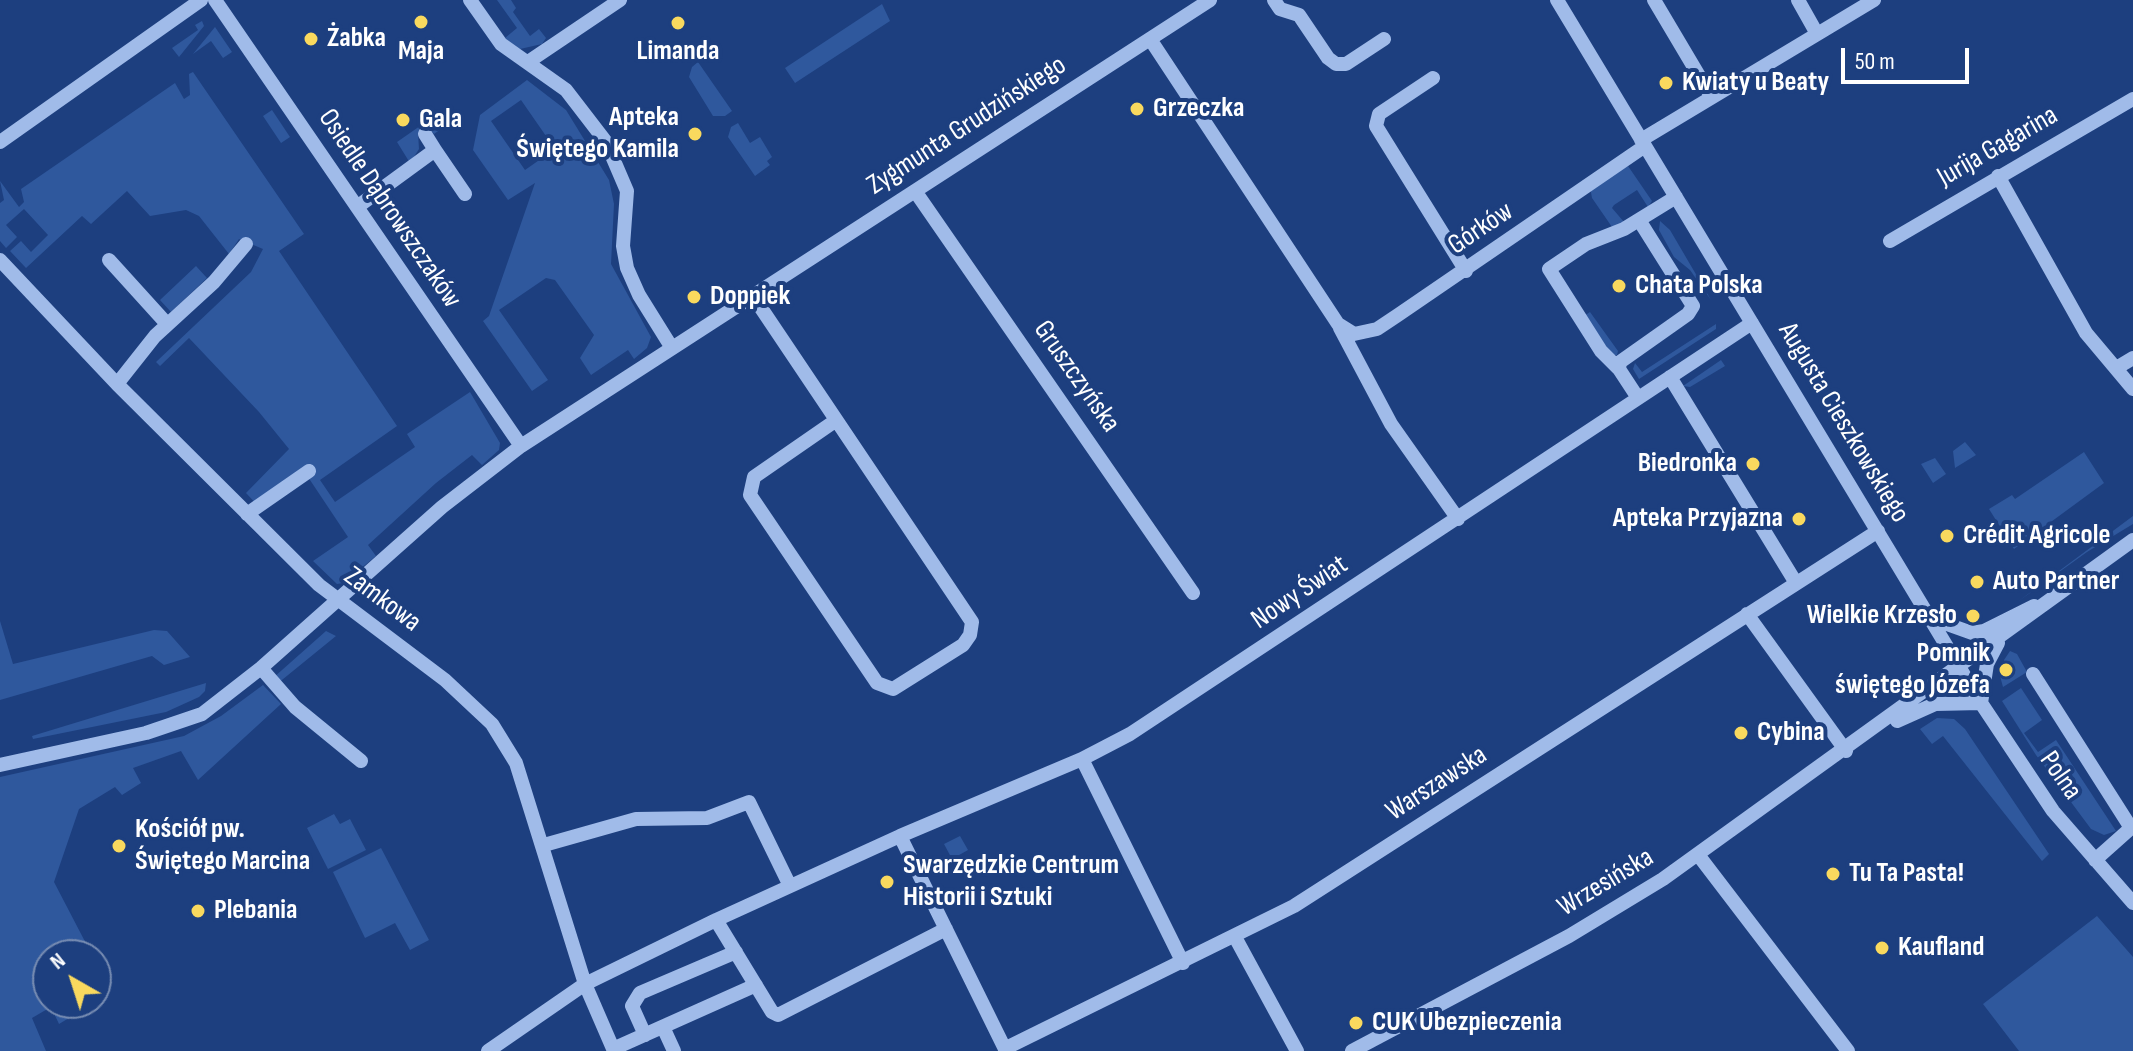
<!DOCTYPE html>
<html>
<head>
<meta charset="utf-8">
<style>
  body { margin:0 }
  #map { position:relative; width:2133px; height:1051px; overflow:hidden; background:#1d3f7f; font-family:"Sofia Sans Condensed",sans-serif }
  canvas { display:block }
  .north { position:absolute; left:32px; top:939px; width:80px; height:80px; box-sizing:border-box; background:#1d3f7f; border:2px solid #778cb2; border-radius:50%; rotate:321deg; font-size:22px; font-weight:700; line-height:32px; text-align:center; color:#fff }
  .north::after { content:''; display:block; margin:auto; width:28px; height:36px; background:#f9d95e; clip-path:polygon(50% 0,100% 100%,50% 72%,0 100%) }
  .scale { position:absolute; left:1841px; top:48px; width:128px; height:36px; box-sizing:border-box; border:4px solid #fff; border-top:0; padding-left:10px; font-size:24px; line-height:28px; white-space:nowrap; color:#fff; -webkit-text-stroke:6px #1d3f7f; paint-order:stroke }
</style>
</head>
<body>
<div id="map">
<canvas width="2133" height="1051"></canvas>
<div class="north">N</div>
<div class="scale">50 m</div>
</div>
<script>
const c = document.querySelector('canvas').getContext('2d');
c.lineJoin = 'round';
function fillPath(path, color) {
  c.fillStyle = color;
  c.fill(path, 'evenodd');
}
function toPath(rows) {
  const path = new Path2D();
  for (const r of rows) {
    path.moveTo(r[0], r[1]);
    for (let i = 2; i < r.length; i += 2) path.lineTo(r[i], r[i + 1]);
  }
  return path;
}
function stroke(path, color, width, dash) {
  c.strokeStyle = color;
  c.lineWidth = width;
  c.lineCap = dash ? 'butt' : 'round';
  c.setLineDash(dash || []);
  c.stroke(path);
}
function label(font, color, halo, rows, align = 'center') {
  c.font = font + ' "Sofia Sans Condensed",sans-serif';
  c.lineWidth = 8;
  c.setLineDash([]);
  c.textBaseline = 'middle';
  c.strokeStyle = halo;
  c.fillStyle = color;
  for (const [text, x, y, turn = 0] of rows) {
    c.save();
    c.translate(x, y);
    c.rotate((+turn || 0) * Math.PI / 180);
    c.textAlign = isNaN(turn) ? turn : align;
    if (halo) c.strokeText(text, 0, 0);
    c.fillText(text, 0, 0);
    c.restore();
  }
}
const green = toPath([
  [497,0,511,0,516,8,513,12,530,36,539,29,546,38,542,44,520,49,509,43,505,38,517,28],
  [882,4,890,21,795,83,785,68],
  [202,21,204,26,179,57,172,48,198,30,195,25],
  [215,27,232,52,223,58,211,41,193,54],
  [698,62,732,111,725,116,713,116,689,77,692,67],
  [193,72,304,234,279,251,397,426,320,480,335,502,415,447,407,434,470,392,500,443,499,450,482,465,472,455,436,483,368,545,376,556,343,583,337,584,313,561,348,537,308,477,261,509,246,493,289,449,259,412,189,338,160,366,156,362,251,272,263,249,239,239,229,254,199,216,186,210,150,216,127,191,91,224,82,216,26,268,10,251,21,241,31,252,48,235,24,209,6,225,17,237,6,248,0,241,0,203,4,200,0,181,19,207,24,202,21,189,175,83,184,99,190,95,189,74],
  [527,80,566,110,609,180,614,204,611,264,651,337,647,348,634,359,628,350,591,375,580,358,594,335,555,280,546,278,499,310,548,380,532,391,483,321,489,316,535,183,508,200,473,150,480,115],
  [521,100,555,149,525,170,491,121],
  [272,110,290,137,281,143,263,116],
  [433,117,441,129,434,134,428,127,418,133,419,149,410,163,397,142],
  [738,123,750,143,760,137,772,157,767,161,770,165,755,176,728,137,731,127],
  [1628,166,1652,201,1648,207,1637,190,1614,205,1612,208,1624,222,1612,227,1592,198,1590,187],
  [1660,221,1670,230,1711,300,1690,270,1674,257,1659,230],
  [196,266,207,278,171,312,160,300],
  [1590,312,1618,351,1617,355,1612,355,1584,316],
  [1716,324,1716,329,1639,379,1633,369,1635,363,1642,372],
  [1721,360,1725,366,1690,387,1683,386],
  [1965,442,1976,455,1955,468,1953,451],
  [2084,452,2104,483,2014,549,1989,509,2012,495,2015,499],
  [1935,458,1946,474,1933,483,1921,464],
  [2133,516,2133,524,2087,552,2016,603],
  [0,621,13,664,154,630,167,631,190,657,164,665,152,656,0,700],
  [326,631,336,636,277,684,273,678],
  [2010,651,2017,654,2027,672,2003,687,2000,676,2007,669,2004,660],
  [206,683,205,691,199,697,166,712,33,739,32,736],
  [263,685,281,704,198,780,181,751,133,768,141,783,122,795,115,787,79,809,54,882,92,955,48,955,48,1003,68,1003,74,1015,59,1024,52,1009,56,1004,32,1018,46,1051,0,1051,0,777,184,736,221,716],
  [2021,688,2042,720,2024,733,2038,752,2056,740,2116,831,2104,835,2091,829,2036,755,2002,701],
  [1937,718,1954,719,1965,729,2049,854,2042,861,1943,736,1932,744,1920,729],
  [334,814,340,824,350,819,366,850,328,869,307,828],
  [960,836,968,850,952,859,944,844],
  [381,848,429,940,410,950,395,923,365,938,333,872],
  [2097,916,2133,957,2133,1051,2019,1051,1983,1004]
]);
const minor = toPath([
  [215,0,521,446],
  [470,0,501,44,566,90,606,142,627,191,623,246,627,268,639,295,672,348],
  [1274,0,1280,9,1299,15,1328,58,1336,64,1346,64,1384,39],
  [1557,0,1981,703,2053,811,2133,903],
  [1654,0,1711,96],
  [1798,0,1816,32],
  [1150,39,1338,324,1354,334,1377,329,1398,315,1645,146],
  [528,62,620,0],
  [1433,78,1379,114,1376,126,1466,271],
  [1641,140,1874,0],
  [0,142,201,0],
  [435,150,465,194],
  [1998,176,2086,333,2133,389],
  [915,191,1193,593],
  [357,207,435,150,425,134],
  [1890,241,2133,99],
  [0,260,117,384,319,585,445,680,492,724,516,763,585,984,614,1051],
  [109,260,167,324],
  [753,296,972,622,970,635,963,645,893,689,877,683,750,495,754,477,835,421],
  [1340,328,1391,424,1458,519],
  [2118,367,2133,358],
  [1619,369,1601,351,1549,269,1586,244,1624,229,1676,197],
  [1670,377,1796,583],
  [117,384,155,336,214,282,246,244],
  [1638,398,1619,369,1620,362,1688,314,1693,306,1639,220],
  [247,514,309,471],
  [1747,614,1846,751],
  [1930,618,1972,633,1984,631,2034,606],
  [261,668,295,707,361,761],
  [2033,674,2131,828,2095,860],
  [1981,703,1987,664,1998,643],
  [1897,721,1935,704,1981,703],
  [1082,759,1183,963],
  [0,765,146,733,202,714,261,668,442,507,521,446,1210,0],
  [900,836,1006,1051],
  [544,845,636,819,707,818,749,802,790,886],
  [1699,856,1848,1051],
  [716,920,772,1012,778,1015,946,929],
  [1235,937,1297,1051],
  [663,1027,674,1051],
  [645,1035,632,1006,640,993,736,952],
  [1006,1048,1294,906,1878,531],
  [613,1049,756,985],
  [488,1051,585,984,716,920,900,836,1082,759,1130,734,1752,323],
  [1352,1051,1569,936,1663,879,2133,540]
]);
const markers = [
  [421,22,8,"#f9d95e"],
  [678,23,8,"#f9d95e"],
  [311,39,8,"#f9d95e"],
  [1666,83,8,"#f9d95e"],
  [1137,109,8,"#f9d95e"],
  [403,120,8,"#f9d95e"],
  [695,134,8,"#f9d95e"],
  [1619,286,8,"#f9d95e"],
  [694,297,8,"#f9d95e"],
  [1753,464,8,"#f9d95e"],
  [1799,519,8,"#f9d95e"],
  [1947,536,8,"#f9d95e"],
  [1977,582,8,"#f9d95e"],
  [1973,616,8,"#f9d95e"],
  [2006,670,8,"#f9d95e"],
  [1741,733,8,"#f9d95e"],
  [119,846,8,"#f9d95e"],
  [1833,874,8,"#f9d95e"],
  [887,882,8,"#f9d95e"],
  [198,911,8,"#f9d95e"],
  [1882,948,8,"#f9d95e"],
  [1356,1023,8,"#f9d95e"]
];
const poiNames = [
  ["Żabka",327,39],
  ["Maja",421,52,"center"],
  ["Limanda",678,52,"center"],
  ["Kwiaty u Beaty",1682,83],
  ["Grzeczka",1153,109],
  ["Apteka",679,118,"right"],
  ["Świętego Kamila",679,150,"right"],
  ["Gala",419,120],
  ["Chata Polska",1635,286],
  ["Doppiek",710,297],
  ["Biedronka",1737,464,"right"],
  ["Apteka Przyjazna",1783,519,"right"],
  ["Crédit Agricole",1963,536],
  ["Auto Partner",1993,582],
  ["Wielkie Krzesło",1957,616,"right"],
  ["Pomnik",1990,654,"right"],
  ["świętego Józefa",1990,686,"right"],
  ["Cybina",1757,733],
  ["Kościół pw.",135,830],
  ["Świętego Marcina",135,862],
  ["Swarzędzkie Centrum",903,866],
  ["Historii i Sztuki",903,898],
  ["Tu Ta Pasta!",1849,874],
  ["Plebania",214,911],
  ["Kaufland",1898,948],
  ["CUK Ubezpieczenia",1372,1023]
];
const streetNames = [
  ["Zygmunta Grudzińskiego",967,126,-33],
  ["Jurija Gagarina",1998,147,-30],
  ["Osiedle Dąbrowszczaków",389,209,56],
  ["Górków",1481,229,-34],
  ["Gruszczyńska",1076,377,55],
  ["Augusta Cieszkowskiego",1843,423,59],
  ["Nowy Świat",1300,593,-34],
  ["Zamkowa",382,600,37],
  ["Polna",2060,776,55],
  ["Warszawska",1437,784,-33],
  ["Wrzesińska",1606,883,-31]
];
fillPath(green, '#2f589d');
stroke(minor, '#a0bbe9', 14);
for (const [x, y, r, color] of markers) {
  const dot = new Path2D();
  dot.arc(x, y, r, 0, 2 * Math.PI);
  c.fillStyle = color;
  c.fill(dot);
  stroke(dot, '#1d3f7f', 3);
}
label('bold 28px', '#fff', '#1d3f7f', poiNames, 'left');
label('28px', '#fff', '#1d3f7f', streetNames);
</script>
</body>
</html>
